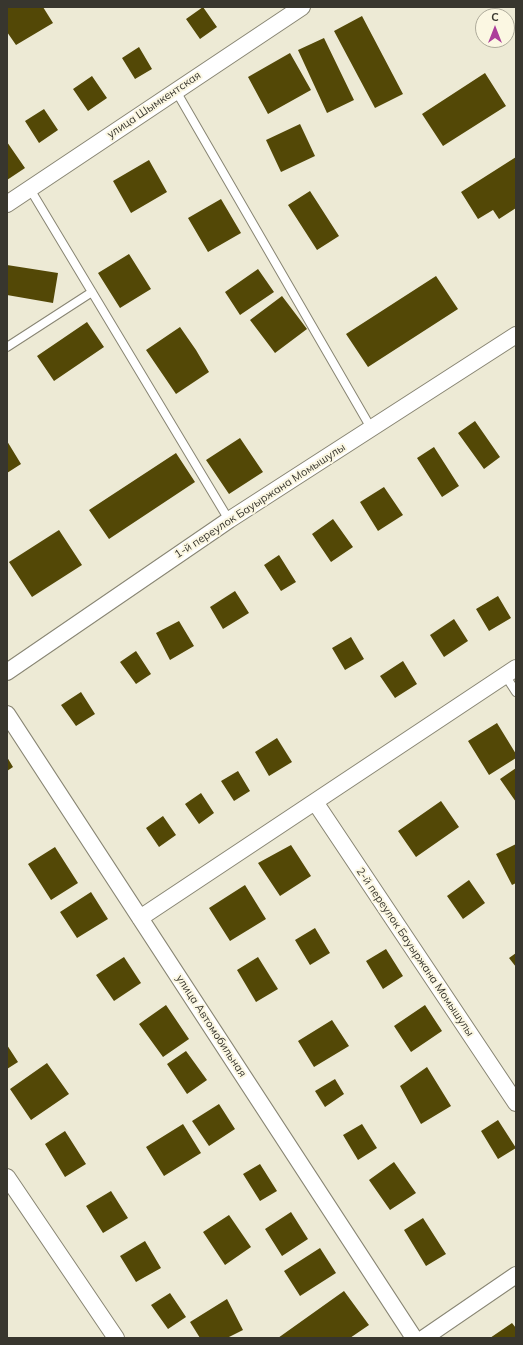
<!DOCTYPE html>
<html>
<head>
<meta charset="utf-8">
<style>
  body { margin:0 }
  #map { position:relative; width:523px; height:1345px; overflow:hidden; background:#edead5; font-family:Mulish,sans-serif }
  canvas { display:block }
  .frame { position:absolute; inset:0; border:8px solid #38362e; pointer-events:none }
  .north { position:absolute; left:475px; top:8px; width:40px; height:40px; box-sizing:border-box; background:#fbf7e2; border:1px solid #adaa9a; border-radius:50%; rotate:0deg; font-size:11px; font-weight:700; line-height:16px; text-align:center; color:#38362e }
  .north::after { content:''; display:block; margin:auto; width:14px; height:18px; background:#ac3d9a; clip-path:polygon(50% 0,100% 100%,50% 72%,0 100%) }
</style>
</head>
<body>
<div id="map">
<canvas width="523" height="1345"></canvas>
<div class="frame"></div>
<div class="north">С</div>
</div>
<script>
const c = document.querySelector('canvas').getContext('2d');
c.lineJoin = 'round';
function fillPath(path, color) {
  c.fillStyle = color;
  c.fill(path, 'evenodd');
}
function toPath(rows) {
  const path = new Path2D();
  for (const r of rows) {
    path.moveTo(r[0], r[1]);
    for (let i = 2; i < r.length; i += 2) path.lineTo(r[i], r[i + 1]);
  }
  return path;
}
function stroke(path, color, width, dash) {
  c.strokeStyle = color;
  c.lineWidth = width;
  c.lineCap = dash ? 'butt' : 'round';
  c.setLineDash(dash || []);
  c.stroke(path);
}
function label(font, color, halo, rows, align = 'center') {
  c.font = font + ' Mulish,sans-serif';
  c.lineWidth = 4;
  c.setLineDash([]);
  c.textBaseline = 'middle';
  c.strokeStyle = halo;
  c.fillStyle = color;
  for (const [text, x, y, turn = 0] of rows) {
    c.save();
    c.translate(x, y);
    c.rotate((+turn || 0) * Math.PI / 180);
    c.textAlign = isNaN(turn) ? turn : align;
    if (halo) c.strokeText(text, 0, 0);
    c.fillText(text, 0, 0);
    c.restore();
  }
}
const building = toPath([
  [7,7,43,7,53,23,16,45,7,32],
  [203,7,217,27,200,39,186,19],
  [362,16,403,94,375,108,334,31],
  [324,38,354,100,327,113,298,50],
  [139,47,152,69,135,79,122,58],
  [290,53,311,90,268,114,248,77],
  [485,73,506,106,443,146,422,114],
  [92,76,107,98,88,111,73,89],
  [44,109,58,130,39,143,25,121],
  [300,124,315,156,281,172,266,140],
  [7,142,25,168,7,180],
  [516,157,516,208,499,219,493,210,478,219,461,192],
  [149,160,167,192,131,213,113,181],
  [310,191,339,236,317,250,288,205],
  [221,199,241,233,208,252,188,218],
  [129,254,151,289,120,308,98,273],
  [7,265,58,273,53,303,7,295],
  [258,269,274,292,240,315,225,292],
  [436,276,458,309,368,367,346,334],
  [282,296,307,329,275,353,250,320],
  [87,322,104,347,54,381,37,356],
  [180,327,196,350,209,372,176,394,146,350],
  [475,421,500,457,484,469,458,433],
  [240,438,263,472,229,494,206,460],
  [7,441,21,464,7,473],
  [434,447,459,486,442,497,417,458],
  [176,453,195,482,109,539,89,510],
  [384,487,403,515,378,531,360,502],
  [333,519,353,547,331,562,312,534],
  [59,530,82,565,32,597,9,562],
  [279,555,296,582,281,591,264,565],
  [235,591,249,613,223,629,210,607],
  [498,596,511,618,489,631,476,609],
  [454,619,468,641,444,657,430,635],
  [179,621,194,646,170,660,156,633],
  [351,637,364,659,345,670,332,648],
  [136,651,151,674,136,684,120,662],
  [403,661,417,684,395,698,380,676],
  [81,692,95,714,76,726,61,705],
  [497,723,516,754,516,758,489,775,468,741],
  [277,738,292,762,269,776,255,752],
  [7,757,13,767,7,771],
  [516,768,516,802,500,779],
  [238,771,250,791,234,801,221,781],
  [201,793,214,813,199,824,185,804],
  [441,801,459,827,416,857,398,831],
  [163,816,176,835,159,847,146,828],
  [516,844,516,883,512,885,496,854],
  [291,845,311,876,280,896,258,863],
  [55,847,78,883,51,900,28,864],
  [469,880,485,903,463,919,447,896],
  [245,885,266,919,230,941,209,908],
  [91,892,108,919,77,938,60,912],
  [315,928,330,953,310,965,295,940],
  [386,949,403,976,383,989,366,961],
  [516,953,516,967,509,958],
  [124,957,141,983,114,1001,96,975],
  [258,957,278,989,256,1002,237,970],
  [166,1005,189,1039,163,1057,139,1024],
  [425,1005,442,1031,411,1052,394,1026],
  [332,1020,349,1046,314,1067,298,1041],
  [7,1045,18,1062,7,1069],
  [186,1051,207,1080,187,1094,167,1064],
  [47,1063,69,1094,31,1120,10,1089],
  [427,1067,451,1106,421,1124,400,1086],
  [335,1079,344,1094,325,1107,315,1091],
  [219,1104,235,1129,209,1146,192,1121],
  [498,1120,516,1148,498,1159,481,1131],
  [183,1124,201,1153,164,1176,146,1147],
  [362,1124,377,1148,358,1160,343,1135],
  [65,1131,86,1164,65,1177,45,1144],
  [394,1162,416,1193,390,1210,369,1180],
  [260,1164,277,1191,260,1201,243,1174],
  [111,1191,128,1218,103,1233,86,1206],
  [291,1212,308,1239,282,1256,265,1229],
  [229,1215,251,1247,225,1265,203,1232],
  [423,1218,446,1254,426,1266,404,1230],
  [145,1241,161,1268,136,1282,120,1256],
  [320,1248,336,1273,300,1296,284,1271],
  [344,1291,369,1325,350,1338,278,1338],
  [170,1293,186,1317,168,1329,151,1305],
  [227,1299,243,1330,227,1338,200,1338,190,1322],
  [512,1323,516,1328,516,1338,490,1338]
]);
const service = toPath([
  [176,91,371,428],
  [30,189,229,520],
  [7,347,92,292],
  [505,675,516,692]
]);
const minor = toPath([
  [7,204,302,7],
  [7,672,229,520,516,335],
  [7,714,414,1338],
  [315,802,516,1103],
  [140,918,516,668],
  [7,1177,116,1338],
  [424,1338,516,1275]
]);
const streetNames = [
  ["улица Шымкентская",154,105,-34],
  ["1-й переулок Бауыржана Момышулы",260,501,-33],
  ["2-й переулок Бауыржана Момышулы",415,952,56],
  ["улица Автомобильная",211,1026,57]
];
fillPath(building, '#534806');
stroke(service, '#888573', 10);
stroke(minor, '#888573', 18);
stroke(service, '#fff', 8);
stroke(minor, '#fff', 16);
label('11px', '#38362e', '#fbf7e2', streetNames);
</script>
</body>
</html>
